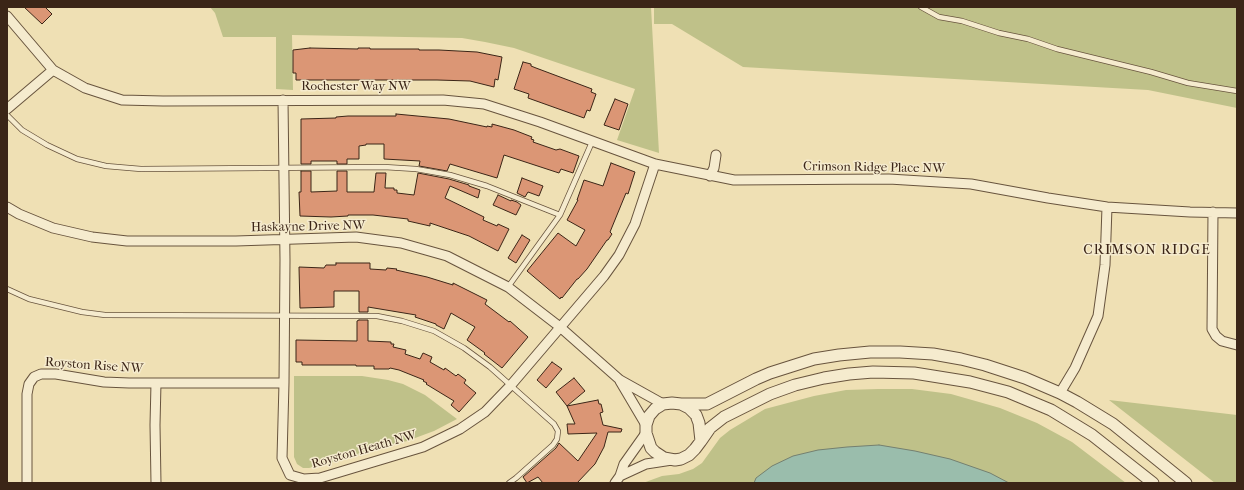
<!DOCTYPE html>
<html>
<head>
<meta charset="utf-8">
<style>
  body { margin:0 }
  #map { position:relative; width:1244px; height:490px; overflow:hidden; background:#efe0b4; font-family:"IM FELL French Canon",serif }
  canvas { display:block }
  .frame { position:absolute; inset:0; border:8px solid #3b2517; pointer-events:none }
</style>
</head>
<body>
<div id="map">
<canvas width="1244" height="490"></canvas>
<div class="frame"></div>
</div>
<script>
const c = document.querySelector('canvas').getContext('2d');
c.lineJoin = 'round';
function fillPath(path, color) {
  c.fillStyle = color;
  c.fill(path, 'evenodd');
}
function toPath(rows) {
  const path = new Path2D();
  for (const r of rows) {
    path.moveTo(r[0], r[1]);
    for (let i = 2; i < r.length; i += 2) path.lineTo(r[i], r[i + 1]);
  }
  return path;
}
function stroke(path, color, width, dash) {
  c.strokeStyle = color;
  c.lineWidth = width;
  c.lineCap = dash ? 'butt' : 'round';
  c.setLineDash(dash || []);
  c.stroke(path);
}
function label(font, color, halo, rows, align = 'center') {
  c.font = font + ' "IM FELL French Canon",serif';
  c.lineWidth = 3;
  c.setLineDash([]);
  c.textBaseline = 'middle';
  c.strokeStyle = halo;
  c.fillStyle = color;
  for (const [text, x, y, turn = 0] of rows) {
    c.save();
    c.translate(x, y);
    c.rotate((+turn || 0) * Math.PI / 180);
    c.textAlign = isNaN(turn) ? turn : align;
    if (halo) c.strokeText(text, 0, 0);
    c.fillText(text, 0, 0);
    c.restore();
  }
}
const green = toPath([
  [210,7,651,7,659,153,617,140,635,89,514,48,485,42,462,38,292,35,293,90,276,89,276,37,223,37,215,13],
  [654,7,1237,7,1237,108,1148,90,743,67,672,24,654,24],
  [294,376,362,376,388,380,403,384,425,395,457,419,434,431,407,441,333,462,309,468,303,468,297,464,294,457],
  [878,389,912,389,951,394,1000,408,1037,423,1072,442,1126,483,643,483,662,476,679,474,693,469,702,463,720,438,730,430,765,409,814,396,846,390],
  [1109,400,1237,415,1237,483,1215,483]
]);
const water = toPath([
  [879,445,915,451,950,459,990,473,1009,483,754,483,756,478,772,466,793,456,818,450,847,447,879,445]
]);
const building = toPath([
  [24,7,45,7,52,14,42,24,24,7],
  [310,48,358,49,358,48,370,48,370,49,419,49,419,50,439,50,477,52,502,57,498,80,495,79,494,87,470,81,437,80,296,80,296,73,293,73,293,50,310,48],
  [523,62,531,64,531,66,536,68,592,89,591,92,596,94,590,111,587,110,584,118,528,98,529,94,514,89,523,62],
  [615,99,628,104,619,130,604,125,615,99],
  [396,114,449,119,487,127,487,126,492,127,492,124,514,130,532,137,531,139,534,140,533,142,556,150,560,149,579,156,573,173,561,169,559,173,504,155,497,178,450,164,447,171,419,166,420,161,384,159,384,144,366,144,366,145,359,146,359,159,347,159,347,164,337,164,337,161,311,161,311,164,301,164,301,119,336,118,336,117,348,116,396,116,396,114],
  [611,163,635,172,628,194,626,193,610,232,612,234,608,240,607,240,587,269,578,279,577,279,562,298,561,297,560,299,527,271,558,233,576,246,585,230,567,220,578,200,577,200,584,180,603,186,611,163],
  [301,171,311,171,311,192,337,191,337,171,347,171,347,192,374,192,376,173,386,173,385,188,394,188,394,190,397,190,397,193,414,195,418,173,449,179,469,185,469,186,480,190,478,198,450,186,445,198,484,217,483,220,497,226,498,224,509,229,498,251,469,236,430,223,430,226,408,221,408,219,373,215,348,215,348,216,331,217,300,216,299,192,301,192,301,171],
  [522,178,543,186,539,196,528,192,525,197,517,193,522,178],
  [498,195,511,201,511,200,517,202,521,205,516,215,493,205,498,195],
  [522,235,530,240,516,263,508,258,522,235],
  [336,263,370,263,370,269,386,270,387,268,397,269,396,270,427,277,453,285,453,283,487,300,485,304,509,322,510,321,528,337,502,368,484,354,485,353,467,340,475,327,451,313,444,329,436,325,436,324,415,317,416,315,368,307,368,312,359,312,359,291,334,291,334,307,300,308,299,267,324,268,326,265,336,265,336,263],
  [359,320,368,320,368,341,391,342,391,344,394,344,393,347,406,350,405,354,420,359,423,353,432,357,430,362,444,370,445,368,456,376,458,374,466,380,464,383,476,393,459,412,451,405,454,401,426,384,427,383,423,381,424,380,399,370,390,368,389,369,374,369,374,366,356,366,356,365,302,365,302,362,296,362,296,340,357,341,357,321,359,320],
  [552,362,562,369,546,388,537,380,552,362],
  [574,378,585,391,567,406,556,392,574,378],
  [598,400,599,404,601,404,603,412,600,413,603,425,622,429,621,432,608,432,604,447,595,464,577,483,543,483,538,477,527,483,523,477,556,448,559,443,578,461,597,433,568,434,567,424,575,424,567,406,598,400]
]);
const service = toPath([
  [921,7,939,17,962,21,999,33,1028,39,1057,49,1151,72,1188,83,1237,91],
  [7,115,22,130,47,145,77,159,106,166,141,169,384,167,416,169,450,175,487,186,560,215],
  [508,287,560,215,592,142],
  [7,289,29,299,82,312,105,315,377,316,402,321,434,331,464,348,490,367,554,424,558,431,557,439,553,445,516,478,509,483]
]);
const minor = toPath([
  [7,16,53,70,85,88,122,100,163,101,443,100,484,104,540,122,655,164,734,180,889,179,971,184,1048,198,1107,207,1190,212,1237,213],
  [283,100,285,260,284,383,282,458,290,475,304,479,320,478,423,447,460,429,485,412,511,385,604,276,619,255,635,224,655,164],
  [7,109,53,70],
  [710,176,714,168,716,155],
  [7,207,19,214,53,228,92,237,127,241,236,241,356,237,401,243,447,256,508,287,560,327,620,380,663,404],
  [1213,212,1212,329,1216,336,1222,341,1237,345],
  [620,381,646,425],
  [1060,393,1075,368,1098,316,1105,265,1107,207],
  [620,476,646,464,672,460],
  [27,483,27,394,29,384,34,377,41,374,56,374,104,382,129,383,284,383],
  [156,483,155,425,156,383],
  [615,483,620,476,624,464,646,433]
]);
const tertiary = toPath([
  [672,403,681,404,689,408,696,415,699,423,701,441,695,449,689,455,681,459,675,460,664,458,655,452,651,448,646,433,646,425,649,416,655,409,663,404,672,403],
  [681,404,707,404,756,379,770,373,814,359,839,355,870,352,900,352,933,354,961,359,985,365,1025,378,1060,393,1077,402,1113,424,1186,483],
  [701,441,710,428,724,417,770,394,795,385,824,378,849,374,873,372,914,373,970,382,1008,392,1051,410,1092,435,1153,483]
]);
const streetNames = [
  ["Rochester Way NW",356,87],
  ["Crimson Ridge Place NW",874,168,1],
  ["Haskayne Drive NW",308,227,-1],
  ["Royston Rise NW",94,366,4],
  ["Royston Heath NW",364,450,-16]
];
const neighbourhoodNames = [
  ["CRIMSON RIDGE",1147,251]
];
fillPath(green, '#bfc189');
fillPath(water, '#9abdac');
stroke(water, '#748070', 1);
fillPath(building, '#db9675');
stroke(building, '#3b2517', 1);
stroke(service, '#68543e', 6);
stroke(minor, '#68543e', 11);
stroke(tertiary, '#68543e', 13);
stroke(service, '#f5ebce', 4.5);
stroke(minor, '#f5ebce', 9);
stroke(tertiary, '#f5ebce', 11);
label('13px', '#3b2517', '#f5ebce', streetNames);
c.letterSpacing = '1px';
label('14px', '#3b2517', '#f5ebce', neighbourhoodNames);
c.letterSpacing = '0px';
</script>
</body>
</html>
